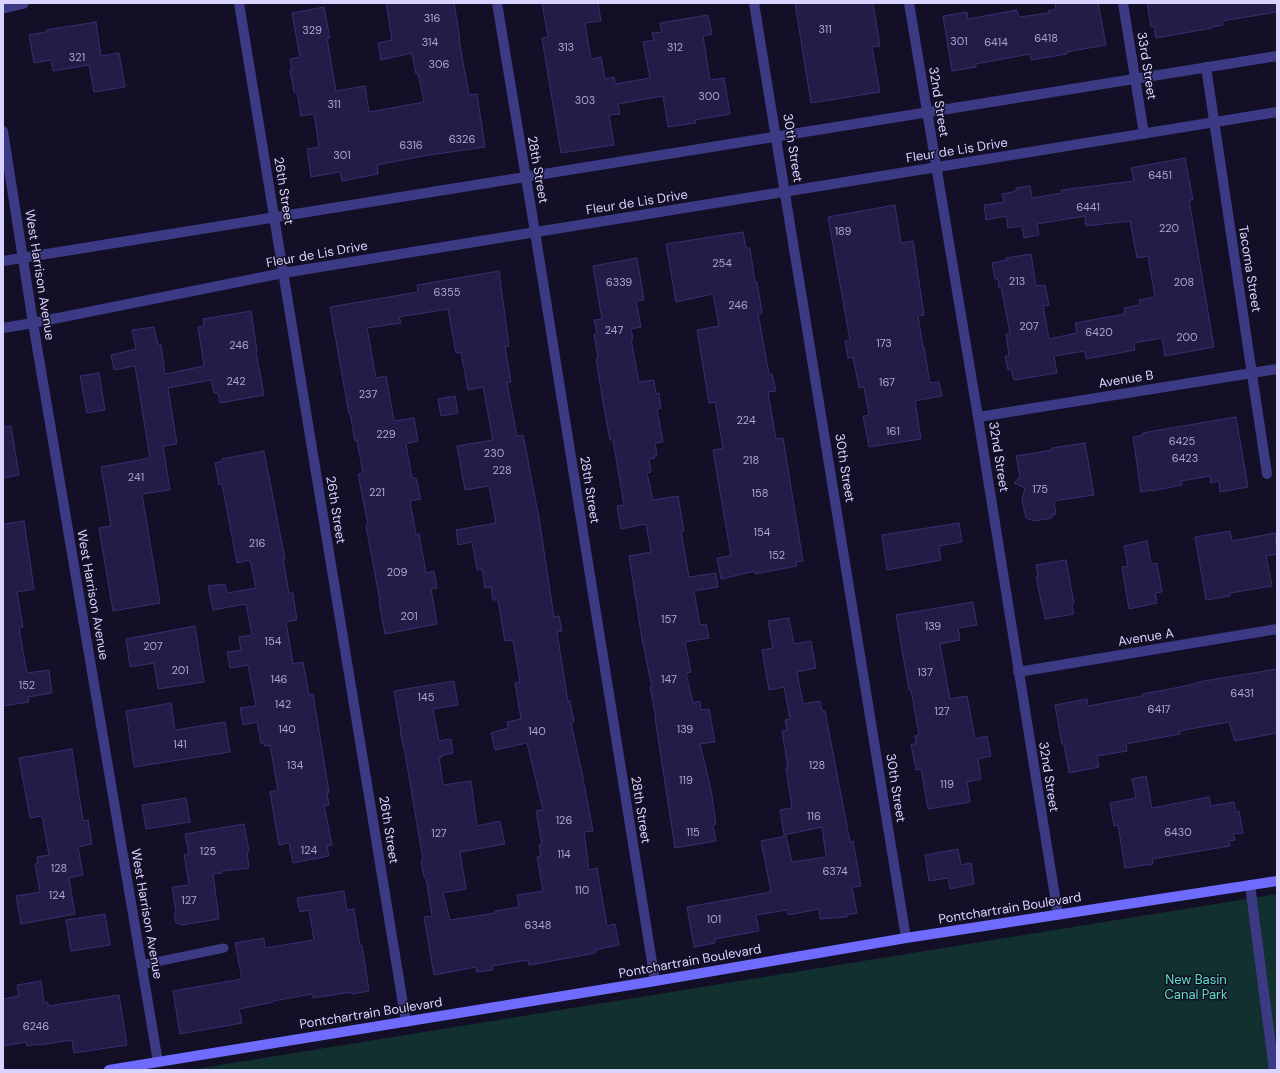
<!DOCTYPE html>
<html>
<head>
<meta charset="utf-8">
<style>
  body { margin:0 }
  #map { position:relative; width:1280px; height:1073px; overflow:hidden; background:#130f26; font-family:"DM Sans",sans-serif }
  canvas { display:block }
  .frame { position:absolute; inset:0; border:4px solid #d9d4ff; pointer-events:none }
</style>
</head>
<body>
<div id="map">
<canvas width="1280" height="1073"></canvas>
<div class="frame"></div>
</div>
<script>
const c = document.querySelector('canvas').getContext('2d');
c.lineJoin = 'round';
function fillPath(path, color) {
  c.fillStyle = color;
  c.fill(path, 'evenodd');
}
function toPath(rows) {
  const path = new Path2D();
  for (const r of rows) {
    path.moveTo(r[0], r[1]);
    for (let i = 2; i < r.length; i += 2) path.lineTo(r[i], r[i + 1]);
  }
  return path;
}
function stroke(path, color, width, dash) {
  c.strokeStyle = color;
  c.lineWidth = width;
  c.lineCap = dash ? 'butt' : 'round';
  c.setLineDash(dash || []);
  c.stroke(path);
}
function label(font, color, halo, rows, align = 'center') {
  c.font = font + ' "DM Sans",sans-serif';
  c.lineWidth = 3;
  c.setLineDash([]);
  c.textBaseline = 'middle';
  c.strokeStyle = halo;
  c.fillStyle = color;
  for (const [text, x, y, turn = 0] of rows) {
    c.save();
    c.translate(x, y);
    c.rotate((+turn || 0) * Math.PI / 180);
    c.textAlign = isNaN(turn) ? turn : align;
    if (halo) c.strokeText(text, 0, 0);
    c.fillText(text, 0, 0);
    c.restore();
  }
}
const green = toPath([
  [1277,894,1277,1070,189,1070]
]);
const building = toPath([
  [386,3,454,3,460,39,459,40,469,95,477,94,485,147,423,156,377,165,378,174,342,181,340,172,311,177,307,149,319,147,314,114,301,116,297,92,294,92,290,70,292,70,290,59,300,57,292,13,324,7,330,38,327,39,336,91,365,86,369,112,424,102,418,73,416,74,412,53,381,60,378,43,392,40,386,3],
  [542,3,598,3,601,21,585,23,591,59,601,57,605,79,614,77,615,84,650,78,643,42,654,40,652,33,662,32,660,23,708,15,712,34,703,36,710,80,724,78,730,114,695,120,696,123,668,127,663,96,618,104,620,114,609,115,614,145,561,153,542,38,548,37,542,3],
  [795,3,873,3,880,46,872,47,880,92,811,103,795,3],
  [1055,3,1098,3,1106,45,1066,52,1067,54,1031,60,1030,54,976,64,976,67,952,71,943,16,967,12,968,19,1017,10,1019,17,1049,13,1048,11,1056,9,1055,3],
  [1147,3,1277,3,1277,12,1222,21,1223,25,1212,27,1212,28,1156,38,1154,26,1151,27,1147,3],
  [96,22,101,56,119,53,125,87,94,92,89,65,53,71,51,60,34,63,29,35,46,32,46,30,96,22],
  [1185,158,1193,200,1189,200,1214,347,1165,356,1162,338,1134,343,1135,350,1086,359,1085,351,1054,356,1057,373,1014,380,1011,369,1008,370,1005,356,1009,356,1006,334,1010,333,1001,287,999,288,998,279,995,279,992,263,1006,260,1006,258,1031,254,1036,286,1045,285,1049,305,1043,306,1049,339,1077,333,1075,323,1125,314,1124,308,1140,305,1139,300,1155,297,1148,256,1137,258,1130,221,1086,226,1085,216,1037,224,1039,235,1024,238,1022,226,1008,228,1006,216,986,220,984,205,1004,202,1002,194,1016,191,1016,188,1030,186,1032,198,1062,193,1061,190,1134,181,1131,168,1185,158],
  [895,205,901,243,913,241,924,315,918,316,923,347,924,347,930,383,939,382,942,396,915,401,921,439,869,447,863,416,869,415,864,387,859,388,853,357,848,358,845,341,850,340,828,217,895,205],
  [743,232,746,248,750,248,755,282,757,282,762,313,758,314,769,374,772,374,776,391,768,392,776,439,783,438,803,561,796,562,797,566,755,574,755,571,721,579,717,558,731,556,713,450,723,448,715,402,709,403,697,330,719,326,713,294,676,302,666,244,743,232],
  [637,258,644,300,636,301,641,327,631,329,633,339,631,339,639,382,654,380,656,394,659,393,661,408,657,409,663,442,655,443,657,455,654,456,655,458,649,459,651,472,647,473,653,500,678,496,684,531,681,531,689,577,716,573,718,587,694,591,700,625,706,624,709,638,685,642,691,672,686,673,693,703,700,701,701,710,709,709,715,742,700,744,711,790,716,824,713,825,716,841,675,848,655,718,656,718,650,687,652,687,642,639,629,556,651,552,646,524,621,529,617,506,624,505,613,440,610,440,604,408,596,359,598,358,594,334,597,334,594,320,602,319,593,266,637,258],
  [499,271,509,346,505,347,511,382,507,383,517,436,523,435,539,518,554,617,559,616,562,631,557,632,568,702,570,701,574,722,571,723,582,773,593,831,584,832,589,870,597,868,607,926,615,924,619,945,595,950,596,953,529,965,528,960,492,966,493,970,477,972,476,967,434,975,424,917,432,916,426,878,424,877,421,861,423,860,405,753,400,731,401,731,394,691,454,681,458,705,433,709,439,741,451,739,453,753,441,756,442,757,439,758,443,785,471,781,477,826,500,821,505,844,460,852,466,889,443,893,450,920,495,913,495,911,519,907,517,895,543,891,537,857,541,856,539,845,542,845,536,811,543,810,527,743,495,750,491,733,508,728,507,722,521,719,515,683,520,682,513,640,505,641,498,600,493,600,491,587,485,588,482,569,477,570,472,542,458,545,456,530,496,523,489,486,465,490,457,446,493,440,483,387,468,390,461,352,456,353,448,309,399,317,401,323,367,328,376,378,386,376,394,421,414,418,418,441,406,444,412,478,416,478,421,499,410,501,416,534,419,534,426,573,434,571,437,588,431,589,437,624,385,634,379,601,380,601,366,526,368,525,358,474,363,473,357,440,355,441,350,413,349,414,330,307,418,292,417,285,499,271],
  [251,311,257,351,256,352,264,395,220,403,218,393,214,393,211,380,168,388,177,444,163,446,170,490,142,494,160,603,113,611,99,528,111,526,101,467,150,458,135,366,114,370,111,355,136,349,132,330,154,327,158,345,161,345,165,374,204,366,198,327,204,326,203,319,251,311],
  [99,373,105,410,87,413,80,376,99,373],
  [455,396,458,413,441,416,438,399,455,396],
  [1236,417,1248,487,1220,492,1219,481,1211,483,1210,476,1181,481,1182,485,1152,491,1152,490,1141,492,1133,437,1143,435,1143,433,1159,430,1236,417],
  [11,426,19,475,3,478,3,427,11,426],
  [1085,443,1094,495,1054,501,1056,514,1052,515,1052,518,1034,521,1026,518,1022,501,1025,488,1014,483,1020,477,1016,456,1052,450,1052,448,1085,443],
  [264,451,285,559,283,559,289,593,293,593,297,620,286,622,293,664,303,662,309,695,313,694,329,792,327,793,329,805,324,805,332,845,327,846,329,856,293,863,289,843,279,845,270,792,278,790,270,745,265,746,264,743,261,743,257,722,243,725,240,708,256,706,248,665,230,668,227,652,241,650,239,637,252,635,246,604,213,610,208,586,225,584,227,593,256,588,250,560,237,563,222,484,219,485,215,463,222,461,222,459,264,451],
  [24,521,34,589,17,592,23,627,19,628,27,673,49,670,52,693,28,697,29,702,3,706,3,524,24,521],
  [959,523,962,542,939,546,941,560,887,570,882,535,959,523],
  [1230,531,1232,541,1275,533,1277,554,1266,556,1272,586,1230,593,1230,596,1206,600,1195,537,1230,531],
  [1147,541,1151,564,1157,563,1162,592,1155,593,1157,603,1129,609,1122,567,1128,566,1124,546,1147,541],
  [1066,560,1074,603,1072,604,1074,614,1045,619,1036,577,1038,577,1036,565,1066,560],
  [973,602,977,625,958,628,960,640,940,644,950,699,967,696,975,739,987,736,991,756,978,759,981,779,967,782,970,802,928,809,921,769,916,770,911,744,916,744,915,736,919,735,911,690,909,690,896,615,973,602],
  [789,618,794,644,811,641,816,668,797,672,803,704,820,701,822,711,825,711,850,842,853,841,861,886,852,887,857,913,846,915,847,917,820,919,819,909,788,915,787,910,756,915,759,931,715,939,715,943,694,947,687,907,771,892,761,841,786,836,792,862,826,857,822,827,784,835,780,810,792,808,786,768,788,768,782,731,787,730,785,720,790,719,784,687,769,690,762,650,773,648,768,621,789,618],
  [195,626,204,682,158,689,154,663,130,667,126,639,195,626],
  [1277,669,1277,733,1235,741,1229,722,1179,731,1180,734,1126,744,1127,751,1097,756,1099,767,1069,773,1064,744,1062,744,1055,705,1087,699,1088,706,1142,696,1142,694,1170,689,1198,683,1198,682,1277,669],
  [171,703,175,730,225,722,230,752,134,767,126,711,171,703],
  [72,749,83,821,88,820,92,844,78,847,83,875,69,878,75,914,21,924,16,896,40,892,35,864,38,863,37,857,49,855,42,816,30,818,19,758,72,749],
  [1146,776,1152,808,1209,797,1211,806,1234,802,1236,812,1239,811,1243,833,1233,834,1235,840,1229,841,1230,846,1152,859,1153,864,1125,868,1118,825,1114,826,1110,803,1136,798,1132,779,1146,776],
  [186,798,190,822,146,829,142,805,186,798],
  [244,824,249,851,247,851,249,868,222,871,222,873,213,874,219,919,182,925,176,923,174,915,176,912,172,887,189,885,184,855,189,854,185,834,244,824],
  [958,849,961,865,971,863,974,884,950,889,948,878,929,881,925,855,958,849],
  [344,891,347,910,354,909,360,946,362,945,369,991,352,994,351,992,313,998,312,994,273,1001,273,1002,239,1009,242,1023,180,1034,173,991,242,979,235,943,264,938,265,948,314,940,309,910,300,912,297,898,344,891],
  [105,914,110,945,71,951,66,920,105,914],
  [41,981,44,1003,48,1002,48,1006,119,995,127,1045,74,1053,72,1040,39,1045,39,1044,27,1046,26,1042,3,1046,3,999,19,996,17,985,41,981]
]);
const lane = toPath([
  [3,9,24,4,23,3],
  [141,965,224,948]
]);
const street = toPath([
  [239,3,406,1022],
  [497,3,535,232,655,981],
  [754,3,906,938],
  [909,3,978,417,1058,915],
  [1123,3,1144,134],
  [1206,67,1267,474],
  [3,131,33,323,158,1062],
  [3,261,1277,56],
  [3,328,33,323,283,273,1277,112],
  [978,417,1277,369],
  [1018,672,1277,629],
  [1250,885,1274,1070]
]);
const secondary = toPath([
  [109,1070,655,981,906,938,1277,881]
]);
const numberNames = [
  ["316",432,19],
  ["311",825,30],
  ["329",312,31],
  ["6418",1046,39],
  ["301",959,42],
  ["314",430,43],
  ["6414",996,43],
  ["313",566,48],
  ["312",675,48],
  ["321",77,58],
  ["306",439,65],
  ["300",709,97],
  ["303",585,101],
  ["311",334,105],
  ["6326",462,140],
  ["6316",411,146],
  ["301",342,156],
  ["6451",1160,176],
  ["6441",1088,208],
  ["220",1169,229],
  ["189",843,232],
  ["254",722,264],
  ["213",1017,282],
  ["6339",619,283],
  ["208",1184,283],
  ["6355",447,293],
  ["246",738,306],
  ["207",1029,327],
  ["247",614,331],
  ["6420",1099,333],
  ["200",1187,338],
  ["173",884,344],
  ["246",239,346],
  ["242",236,382],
  ["167",887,383],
  ["237",368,395],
  ["224",746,421],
  ["161",893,432],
  ["229",386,435],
  ["6425",1182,442],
  ["230",494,454],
  ["6423",1185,459],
  ["218",751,461],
  ["228",502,471],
  ["241",136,478],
  ["175",1040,490],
  ["221",377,493],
  ["158",760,494],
  ["154",762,533],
  ["216",257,544],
  ["152",777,556],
  ["209",397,573],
  ["201",409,617],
  ["157",669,620],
  ["139",933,627],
  ["154",273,642],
  ["207",153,647],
  ["201",180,671],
  ["137",925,673],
  ["146",279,680],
  ["147",669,680],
  ["152",27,686],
  ["6431",1242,694],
  ["145",426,698],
  ["142",283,705],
  ["6417",1159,710],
  ["127",942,712],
  ["140",287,730],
  ["139",685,730],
  ["140",537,732],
  ["141",180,745],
  ["134",295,766],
  ["128",817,766],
  ["119",686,781],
  ["119",947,785],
  ["116",814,817],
  ["126",564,821],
  ["115",693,833],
  ["6430",1178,833],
  ["127",439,834],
  ["124",309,851],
  ["125",208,852],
  ["114",564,855],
  ["128",59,869],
  ["6374",835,872],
  ["110",582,891],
  ["124",57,896],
  ["127",189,901],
  ["101",714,920],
  ["6348",538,926],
  ["6246",36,1027]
];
const streetNames = [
  ["33rd Street",1146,66,81],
  ["32nd Street",938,102,81],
  ["30th Street",792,148,81],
  ["Fleur de Lis Drive",957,151,-9],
  ["28th Street",537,170,80],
  ["26th Street",283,191,81],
  ["Fleur de Lis Drive",637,203,-9],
  ["Fleur de Lis Drive",317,255,-10],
  ["Tacoma Street",1249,269,81],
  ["West Harrison Avenue",39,275,81],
  ["Avenue B",1126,380,-9],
  ["32nd Street",998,457,81],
  ["30th Street",844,468,81],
  ["28th Street",589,490,81],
  ["26th Street",335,510,81],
  ["West Harrison Avenue",92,595,80],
  ["Avenue A",1146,638,-9],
  ["32nd Street",1048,777,81],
  ["30th Street",895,788,81],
  ["28th Street",640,810,81],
  ["26th Street",388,830,81],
  ["Pontchartrain Boulevard",1010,909,-9],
  ["West Harrison Avenue",146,914,80],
  ["Pontchartrain Boulevard",690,962,-10],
  ["Pontchartrain Boulevard",371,1014,-9]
];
const parkNames = [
  ["New Basin",1196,981],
  ["Canal Park",1196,996]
];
fillPath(green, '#12302f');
fillPath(building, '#241b47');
stroke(building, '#3b2d73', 1);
stroke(lane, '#3d3a85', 9);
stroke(street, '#3d3a85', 10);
stroke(secondary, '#6f6bff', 10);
label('11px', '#aca6d1', null, numberNames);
label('13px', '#d9d4ff', '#130f26', streetNames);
label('13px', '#5fe0c0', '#130f26', parkNames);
</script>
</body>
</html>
